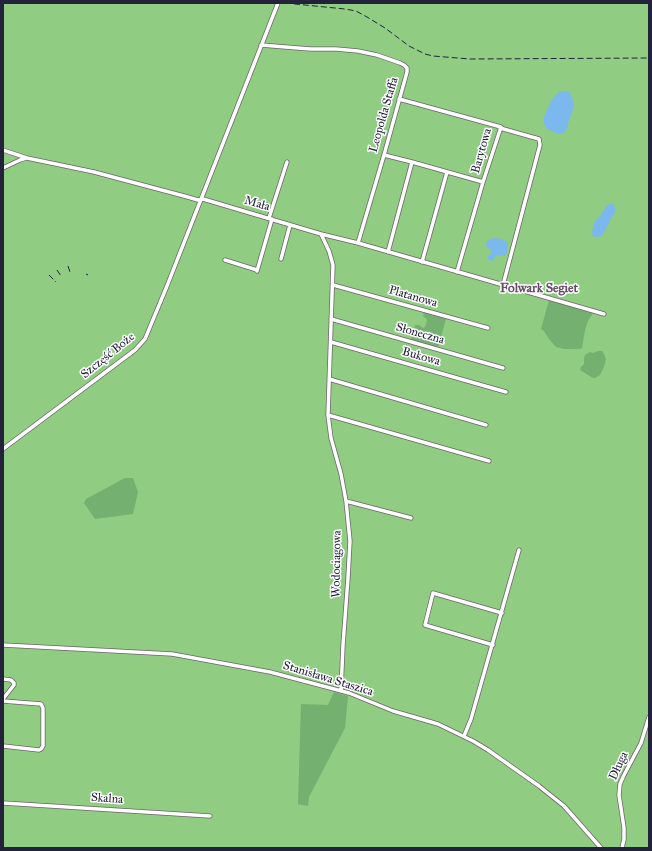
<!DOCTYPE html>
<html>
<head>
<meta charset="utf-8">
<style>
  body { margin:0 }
  #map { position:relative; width:652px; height:851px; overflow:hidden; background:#f4dcc0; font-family:"IM FELL Great Primer",serif }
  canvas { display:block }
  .frame { position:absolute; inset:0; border:4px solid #22223b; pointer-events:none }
</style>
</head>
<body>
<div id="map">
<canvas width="652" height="851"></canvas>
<div class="frame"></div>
</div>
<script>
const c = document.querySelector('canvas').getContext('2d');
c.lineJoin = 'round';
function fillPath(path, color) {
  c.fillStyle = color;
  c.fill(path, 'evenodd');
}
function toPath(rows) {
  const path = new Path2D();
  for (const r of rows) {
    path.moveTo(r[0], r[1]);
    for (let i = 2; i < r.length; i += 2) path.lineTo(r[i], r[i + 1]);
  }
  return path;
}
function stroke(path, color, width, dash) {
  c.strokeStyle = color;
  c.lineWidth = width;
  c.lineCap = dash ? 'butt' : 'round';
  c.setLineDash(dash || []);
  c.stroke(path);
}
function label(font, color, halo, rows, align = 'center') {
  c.font = font + ' "IM FELL Great Primer",serif';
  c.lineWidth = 3;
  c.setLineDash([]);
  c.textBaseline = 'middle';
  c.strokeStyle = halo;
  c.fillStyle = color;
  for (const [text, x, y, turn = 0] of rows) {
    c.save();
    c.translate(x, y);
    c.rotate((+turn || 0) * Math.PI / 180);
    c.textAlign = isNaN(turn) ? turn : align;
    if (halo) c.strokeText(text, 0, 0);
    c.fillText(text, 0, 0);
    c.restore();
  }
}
const green = toPath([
  [3,3,649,3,649,848,3,848]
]);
const forest = toPath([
  [549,300,593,313,588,321,585,330,582,348,579,349,564,349,556,347,549,339,544,331,541,329],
  [424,312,446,319,438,348,411,340,415,325,419,325,423,328,425,327,427,321,426,318,423,317],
  [598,351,602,351,604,354,606,359,604,367,600,375,595,378,593,378,580,370,581,367,584,364,584,358,585,355,590,352,593,353],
  [125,478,133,478,138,492,133,514,95,519,84,503,86,499],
  [334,692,348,696,345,728,309,797,308,806,298,804,301,704,328,705]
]);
const water = toPath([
  [567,91,569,92,572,97,574,105,573,109,568,123,568,127,566,130,563,134,559,134,547,129,544,124,544,117,550,103,554,97,559,92],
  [611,203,614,204,614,206,615,209,615,214,613,215,602,236,596,237,593,236,592,232,594,223,600,216,607,205],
  [494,238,502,239,507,242,508,246,507,252,505,256,498,255,495,257,493,261,492,261,488,259,488,256,491,254,491,250,487,248,486,244,488,240]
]);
const street = toPath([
  [261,45,310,49,336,49,358,51,377,55,400,63,404,65,407,68,407,72,384,155,358,243],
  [500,128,539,139,540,145,503,285],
  [3,150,27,158,94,172,184,196,198,200,203,199,321,234,358,243,604,314],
  [384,155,412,162,483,182,501,127,399,99],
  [3,168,20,160,26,158],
  [269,218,287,162],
  [321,234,329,251,333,265,328,415,331,438,341,474,346,501,350,541,348,578,343,645,341,691],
  [388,252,412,162],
  [281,259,290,225],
  [225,260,257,270],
  [422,262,447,172],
  [257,271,272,219],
  [457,272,483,182],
  [333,285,488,328],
  [331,319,503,368],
  [331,342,506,392],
  [329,379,486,425],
  [328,415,489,461],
  [3,449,135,350,145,339,167,286,278,3],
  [346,501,411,518],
  [3,645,172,654,270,672,349,693,393,711,438,724,473,741,488,750,539,786,564,806,601,848],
  [493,645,425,625,433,593,502,613],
  [3,679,11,680,14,683,14,685,3,699],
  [3,701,41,704,43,708,43,746,41,749,39,750,3,746],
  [464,736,471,719,519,550],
  [3,803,210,816],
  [622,848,624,839,624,828,619,795,620,784,624,775,641,743,649,717]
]);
const rail = toPath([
  [158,3,227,3],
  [285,3,345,9,356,11,367,17,385,28,409,46,425,54,433,56,470,59,649,58],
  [68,266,70,272],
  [57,270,61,276],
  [86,274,88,275],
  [49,275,56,282]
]);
const streetNames = [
  ["Leopolda Staffa",384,115,-74],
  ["Barytowa",482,151,-74],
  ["Mała",257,204,16],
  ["Platanowa",413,297,16],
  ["Słoneczna",420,334,16],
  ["Szczęść Boże",108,356,-39],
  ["Bukowa",421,357,16],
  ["Wodociągowa",337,564,-89],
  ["Stanisława Staszica",328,679,17],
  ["Długa",619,766,-65],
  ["Skalna",107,799,4]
];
const neighbourhoodNames = [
  ["Folwark Segiet",539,289]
];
fillPath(green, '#90cc81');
fillPath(forest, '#74b06f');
fillPath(water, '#7bb8ee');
stroke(street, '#6c636a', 5);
stroke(street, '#fff', 3.5);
stroke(rail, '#22223b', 1, [6, 3]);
label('12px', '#22223b', '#fff', streetNames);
label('bold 13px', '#644e69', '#fff', neighbourhoodNames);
</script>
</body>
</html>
